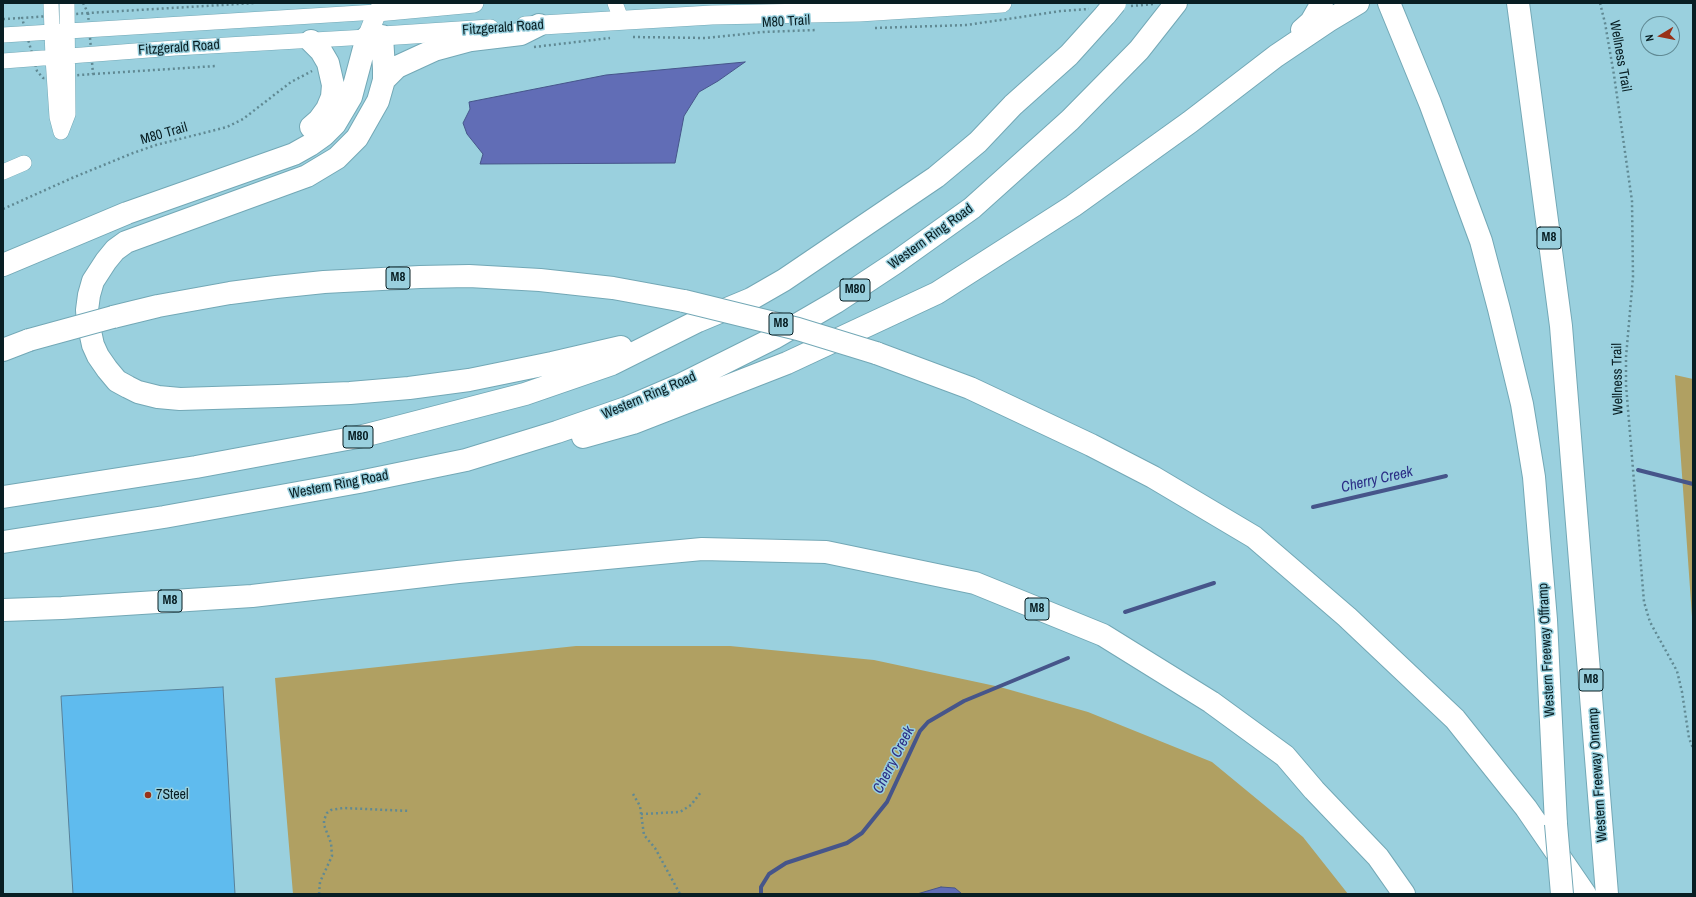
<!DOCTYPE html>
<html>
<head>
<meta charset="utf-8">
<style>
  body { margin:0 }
  #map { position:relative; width:1696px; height:897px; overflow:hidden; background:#9ad0de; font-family:"Archivo Narrow",sans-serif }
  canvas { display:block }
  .frame { position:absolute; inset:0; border:4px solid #081e23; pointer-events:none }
  .north { position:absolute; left:1640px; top:16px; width:40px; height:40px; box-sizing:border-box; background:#9ad0de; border:1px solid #608993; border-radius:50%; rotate:260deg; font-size:11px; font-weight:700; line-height:16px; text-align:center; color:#081e23 }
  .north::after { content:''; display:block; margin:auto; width:14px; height:18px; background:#993117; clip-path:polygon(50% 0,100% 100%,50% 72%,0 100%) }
</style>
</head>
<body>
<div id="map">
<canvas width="1696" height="897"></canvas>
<div class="frame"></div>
<div class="north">N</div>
</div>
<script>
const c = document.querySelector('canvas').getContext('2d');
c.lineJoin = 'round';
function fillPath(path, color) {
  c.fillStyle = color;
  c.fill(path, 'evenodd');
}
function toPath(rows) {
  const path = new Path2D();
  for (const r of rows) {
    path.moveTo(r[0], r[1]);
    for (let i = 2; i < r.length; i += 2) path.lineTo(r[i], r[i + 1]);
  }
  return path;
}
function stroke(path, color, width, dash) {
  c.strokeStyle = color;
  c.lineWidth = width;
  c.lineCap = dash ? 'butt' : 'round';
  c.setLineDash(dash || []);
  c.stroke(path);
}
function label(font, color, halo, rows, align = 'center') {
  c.font = font + ' "Archivo Narrow",sans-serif';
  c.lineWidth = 3;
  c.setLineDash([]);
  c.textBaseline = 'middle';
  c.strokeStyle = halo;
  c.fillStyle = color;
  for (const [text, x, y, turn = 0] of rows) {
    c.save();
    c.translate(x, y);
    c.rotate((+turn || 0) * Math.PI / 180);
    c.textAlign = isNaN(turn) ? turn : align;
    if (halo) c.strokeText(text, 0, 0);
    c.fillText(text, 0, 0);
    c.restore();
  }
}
const green = toPath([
  [1675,375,1693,379,1693,631],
  [576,646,730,646,874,660,1000,687,1088,712,1212,762,1303,837,1348,894,293,894,275,678]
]);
const water = toPath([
  [745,62,718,81,699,92,684,116,675,163,480,164,483,154,467,134,463,123,470,109,469,102,606,75,745,62],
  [941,887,955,888,962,894,917,894,941,887]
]);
const stream = toPath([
  [1638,470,1693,484],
  [1313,507,1446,476],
  [1125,612,1214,583],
  [761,894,761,887,769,874,786,863,847,843,862,833,887,802,920,731,928,722,964,701,1068,658]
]);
const building = toPath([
  [223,687,235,894,73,894,61,696,223,687]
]);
const path = toPath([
  [83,3,88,13,255,3],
  [1600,3,1605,23,1614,75,1632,201,1633,277,1626,357,1626,385,1644,602,1650,622,1677,671,1682,692,1689,738,1693,748],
  [1131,6,1154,4],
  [88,13,93,74,43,78,37,71,22,18,88,13],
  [3,19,22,18],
  [875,28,967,25,1061,11,1089,9],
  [633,37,706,38,763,32,816,30],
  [534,47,610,38],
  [93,74,216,66],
  [3,209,72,178,133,153,156,145,227,127,243,119,291,82,312,71],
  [633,794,640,806,644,835,655,848,680,894],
  [641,814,680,812,691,805,701,792],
  [319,894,320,882,332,856,331,843,324,825,324,820,327,813,331,810,343,808,410,811]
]);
const minor = toPath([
  [51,3,53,58,57,117,61,132],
  [615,3,621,19],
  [3,35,377,12],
  [3,61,175,48,367,37],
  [61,132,68,114,67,3],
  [3,172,24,163]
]);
const major = toPath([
  [377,12,367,37,490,29],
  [377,12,474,3],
  [525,26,712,15,859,12,1002,3]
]);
const highway = toPath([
  [1389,3,1430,103,1481,241,1499,309,1522,404,1534,477,1540,549,1546,620,1556,824],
  [1518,3,1561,326,1607,894],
  [1302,30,1311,22,1322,3],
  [382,36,384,69,384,80,378,101,357,138,337,158,307,176,126,242,115,250,106,261,93,281,89,295,87,310,88,322,93,345,98,356,107,369,117,381,128,387,138,392,158,397,180,399,278,396,350,393,409,388,469,380,552,363,621,347],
  [311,41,321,51,328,63,333,85,332,97,327,109,319,120,311,127],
  [384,80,397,67,434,50,471,40,521,34,539,25],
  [3,265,127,213,294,154,310,145,324,135,335,124,351,97,367,37],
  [113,317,158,306,230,293,276,287,324,282,420,277,469,276,540,280,613,288,684,301],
  [3,350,29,340],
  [876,353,970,388,1091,445,1153,477,1254,537,1347,617,1455,719,1526,808,1585,894],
  [583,437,633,423,787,363,937,293,1073,206,1190,122,1276,56,1328,21,1358,3],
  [3,497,196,467,363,436,525,394,612,364,698,321,751,299,784,280,936,177,978,142,1013,105,1069,55,1106,14],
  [3,542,164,517,359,482,466,460,557,432,626,408,682,384,774,338,836,302,895,263,972,208,1070,120,1139,50,1176,3],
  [3,610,62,608,252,596,458,572,702,549,826,552,975,583,1103,635,1211,702,1285,756,1314,790,1378,857,1404,894]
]);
const highwayBridge = toPath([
  [1106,14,1115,3],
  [684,301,798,329,876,353],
  [29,340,113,317],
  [1556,824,1562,894]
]);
const markers = [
  [148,795,4,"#993117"]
];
const shields = [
  [1549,238,24],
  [398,278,24],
  [855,290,30],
  [781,324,24],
  [358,437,30],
  [170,601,24],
  [1037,609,24],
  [1591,680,24]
];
const shieldNames = [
  ["M8",1549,238],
  ["M8",398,278],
  ["M80",855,290],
  ["M8",781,324],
  ["M80",358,437],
  ["M8",170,601],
  ["M8",1037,609],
  ["M8",1591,680]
];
const streetNames = [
  ["M80 Trail",786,22,-3],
  ["Fitzgerald Road",503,28,-4],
  ["Fitzgerald Road",179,48,-4],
  ["Wellness Trail",1620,56,80],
  ["M80 Trail",164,134,-16],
  ["Western Ring Road",931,237,-36],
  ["Wellness Trail",1618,379,-91],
  ["Western Ring Road",649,396,-23],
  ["Western Ring Road",339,485,-11],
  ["Western Freeway Offramp",1547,650,-93],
  ["Western Freeway Onramp",1598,775,-94]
];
const poiNames = [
  ["7Steel",156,795]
];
const waterNames = [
  ["Cherry Creek",1377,480,-13],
  ["Cherry Creek",894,760,-63]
];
fillPath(green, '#b0a062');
fillPath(water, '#616db6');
stroke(water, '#46558a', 1);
stroke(stream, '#46558a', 4);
fillPath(building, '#5fbbee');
stroke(building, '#58819a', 1);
stroke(minor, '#73a8b6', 16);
stroke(major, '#73a8b6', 20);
stroke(highway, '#73a8b6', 24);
stroke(path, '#608993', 2.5, [2, 3]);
stroke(minor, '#fff', 15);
stroke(major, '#fff', 19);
stroke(highway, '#fff', 22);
stroke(highwayBridge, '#73a8b6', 24, []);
stroke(highwayBridge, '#fff', 22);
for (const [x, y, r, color] of markers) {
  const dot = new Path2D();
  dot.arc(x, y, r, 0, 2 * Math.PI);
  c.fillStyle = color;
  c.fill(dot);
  stroke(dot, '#9ad0de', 1.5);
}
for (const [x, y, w] of shields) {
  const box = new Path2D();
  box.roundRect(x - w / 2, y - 11, w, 22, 3);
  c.fillStyle = '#9ad0de';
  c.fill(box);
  stroke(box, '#081e23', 1);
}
label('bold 13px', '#081e23', null, shieldNames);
label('14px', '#081e23', '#9ad0de', streetNames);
label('14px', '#081e23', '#9ad0de', poiNames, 'left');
label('italic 15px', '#2b2e86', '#9ad0de', waterNames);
</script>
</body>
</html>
